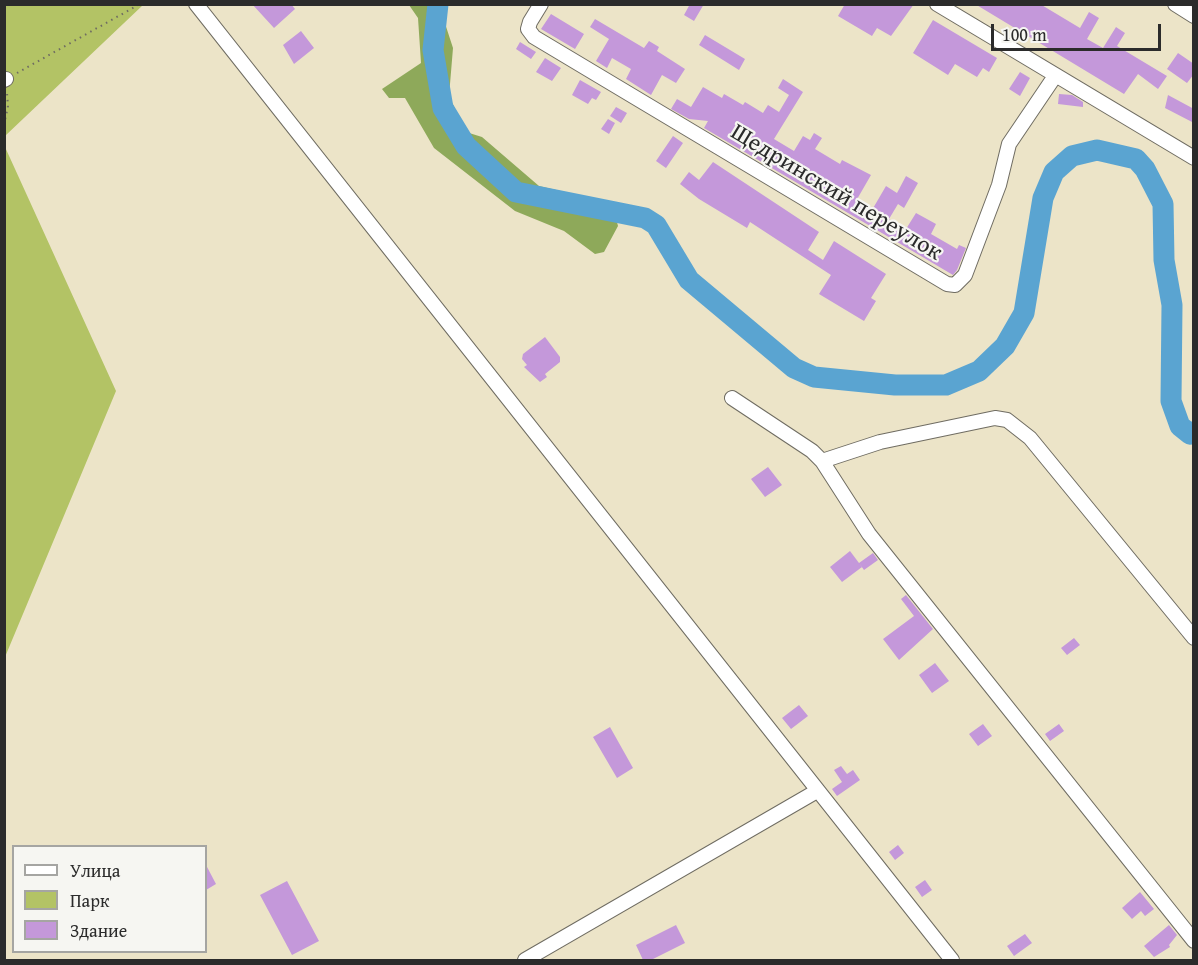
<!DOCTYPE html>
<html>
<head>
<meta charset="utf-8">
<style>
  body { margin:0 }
  #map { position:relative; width:1198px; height:965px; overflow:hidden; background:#ece4c8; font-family:"Gentium Book Plus",serif }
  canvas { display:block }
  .frame { position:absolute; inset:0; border:6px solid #2b2b2b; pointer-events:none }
  .legend { position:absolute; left:12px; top:845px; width:195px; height:108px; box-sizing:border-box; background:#f6f6f2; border:2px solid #a5a5a2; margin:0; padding:8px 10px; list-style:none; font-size:18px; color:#2b2b2b }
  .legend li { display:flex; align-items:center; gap:12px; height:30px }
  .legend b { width:30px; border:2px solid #a5a5a2 }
  .scale { position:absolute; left:991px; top:24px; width:170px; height:27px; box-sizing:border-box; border:3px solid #2b2b2b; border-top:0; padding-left:8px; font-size:18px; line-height:21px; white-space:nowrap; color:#2b2b2b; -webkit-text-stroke:4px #f6f6f2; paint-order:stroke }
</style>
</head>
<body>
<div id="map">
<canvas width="1198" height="965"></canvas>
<div class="frame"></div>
<ul class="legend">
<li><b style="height:8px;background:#fff"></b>Улица</li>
<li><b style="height:16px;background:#b3c365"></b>Парк</li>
<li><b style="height:16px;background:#c498da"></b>Здание</li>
</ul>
<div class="scale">100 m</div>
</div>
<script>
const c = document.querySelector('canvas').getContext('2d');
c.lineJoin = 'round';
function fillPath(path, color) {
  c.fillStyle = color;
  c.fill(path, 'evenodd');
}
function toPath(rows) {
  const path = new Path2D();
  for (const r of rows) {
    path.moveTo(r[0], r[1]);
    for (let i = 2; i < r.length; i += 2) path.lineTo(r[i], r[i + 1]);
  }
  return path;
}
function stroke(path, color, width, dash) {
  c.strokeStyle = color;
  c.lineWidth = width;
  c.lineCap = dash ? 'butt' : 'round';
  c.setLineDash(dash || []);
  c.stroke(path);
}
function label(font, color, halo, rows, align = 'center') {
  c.font = font + ' "Gentium Book Plus",serif';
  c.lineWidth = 4.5;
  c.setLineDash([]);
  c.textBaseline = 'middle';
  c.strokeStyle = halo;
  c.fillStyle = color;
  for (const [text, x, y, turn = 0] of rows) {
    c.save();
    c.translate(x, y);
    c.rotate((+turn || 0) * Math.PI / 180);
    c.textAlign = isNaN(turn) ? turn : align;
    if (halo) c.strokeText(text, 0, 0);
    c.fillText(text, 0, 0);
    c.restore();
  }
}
const green = toPath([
  [5,5,143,5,5,136],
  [5,147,116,391,5,657,4,657]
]);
const forest = toPath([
  [409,5,439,5,453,48,449,96,466,132,482,137,539,186,612,203,618,226,604,252,595,254,564,231,515,211,434,148,405,98,389,98,382,89,421,63,418,18]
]);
const river = toPath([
  [438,4,433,50,443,108,466,146,516,192,645,218,656,225,689,280,794,368,814,377,895,385,946,385,979,371,1005,346,1024,313,1043,198,1054,172,1072,156,1097,150,1136,159,1145,169,1163,204,1164,260,1172,305,1171,401,1180,426,1190,434,1194,432]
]);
const building = toPath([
  [252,4,291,4,295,9,274,28],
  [690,4,704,4,694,21,684,15],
  [845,4,914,4,891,36,877,28,872,36,838,16],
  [975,4,1040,4,1080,28,1089,12,1099,18,1087,39,1103,48,1116,27,1125,33,1117,46,1167,76,1158,89,1138,74,1124,94],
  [551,14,584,34,575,49,541,29],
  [595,19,644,48,649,41,659,47,657,51,685,69,676,83,662,75,651,95,626,79,631,69,612,58,607,68,596,61,609,39,590,27],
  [933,20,997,58,989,72,983,68,977,77,955,64,948,75,913,53],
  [301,31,314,48,294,64,283,45],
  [705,35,745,59,739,70,699,45],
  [520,42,536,52,531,59,516,49],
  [1178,53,1194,64,1194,74,1187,83,1167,69],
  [545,58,561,68,552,81,536,72],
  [1020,72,1030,78,1020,96,1009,89],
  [783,79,803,92,774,139,794,151,803,136,810,140,814,133,822,138,815,149,840,164,842,160,871,175,856,201,872,210,886,186,897,193,906,176,918,183,904,208,898,204,889,219,906,229,916,213,936,224,931,234,957,249,959,245,966,248,957,270,953,275,704,128,708,121,689,119,671,109,677,99,691,107,703,87,722,98,724,94,743,105,745,102,763,113,768,105,779,112,789,95,778,88],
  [580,80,601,92,596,100,592,98,588,104,572,95],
  [1059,94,1072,95,1083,102,1083,107,1058,104],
  [1168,95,1194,109,1194,123,1165,108],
  [616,107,627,113,621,123,610,116],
  [608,119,615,123,609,134,601,129],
  [673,136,683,143,666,168,656,161],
  [713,162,819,232,808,250,823,260,834,241,886,274,871,298,876,301,864,321,819,294,831,275,750,222,747,228,699,199,680,184,689,172,699,180],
  [545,337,560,357,560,362,545,374,547,377,540,382,524,367,527,365,522,359,523,354],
  [768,467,782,485,765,497,751,479],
  [850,551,862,567,842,582,830,567],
  [873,553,878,560,864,570,859,563],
  [906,595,933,629,899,660,883,639,914,616,901,599],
  [1074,638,1080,645,1067,655,1061,648],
  [935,663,949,681,932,693,919,675],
  [799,705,808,716,791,729,782,718],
  [983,724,992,736,978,746,969,734],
  [1059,724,1064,731,1050,741,1045,734],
  [610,727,633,768,617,778,593,737],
  [841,766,847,774,853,770,860,780,837,796,832,789,842,782,834,770],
  [898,845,904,853,895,860,889,852],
  [206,865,216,884,206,890],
  [925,880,932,890,922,897,915,887],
  [287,881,319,941,292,955,260,895],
  [1140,892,1154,909,1145,916,1141,911,1132,919,1122,908],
  [676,925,685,943,651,960,643,960,636,945],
  [1169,925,1177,935,1169,945,1170,947,1154,957,1144,946],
  [1025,934,1032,943,1014,956,1007,946]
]);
const path = toPath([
  [17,73,140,4],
  [4,125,8,106,7,93]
]);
const minor = toPath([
  [196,4,952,960],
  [541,4,530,22,528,29,534,37,947,284,955,285,965,275,999,185,1009,144,1055,76],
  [937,4,1194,158],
  [1175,4,1194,16],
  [4,80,6,79],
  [732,398,812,451,822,461,869,534,1194,941],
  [822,461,880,442,995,418,1007,420,1030,438,1194,638],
  [525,960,817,791]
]);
const streetNames = [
  ["Щедринский переулок",836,193,31]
];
fillPath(green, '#b3c365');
fillPath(forest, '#8ea95a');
stroke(river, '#5aa4d1', 21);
fillPath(building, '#c498da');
stroke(minor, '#6f6c62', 16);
stroke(path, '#6f6c62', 2, [1.5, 4.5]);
stroke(minor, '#fff', 14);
label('24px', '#2b2b2b', '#f6f6f2', streetNames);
</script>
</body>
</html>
